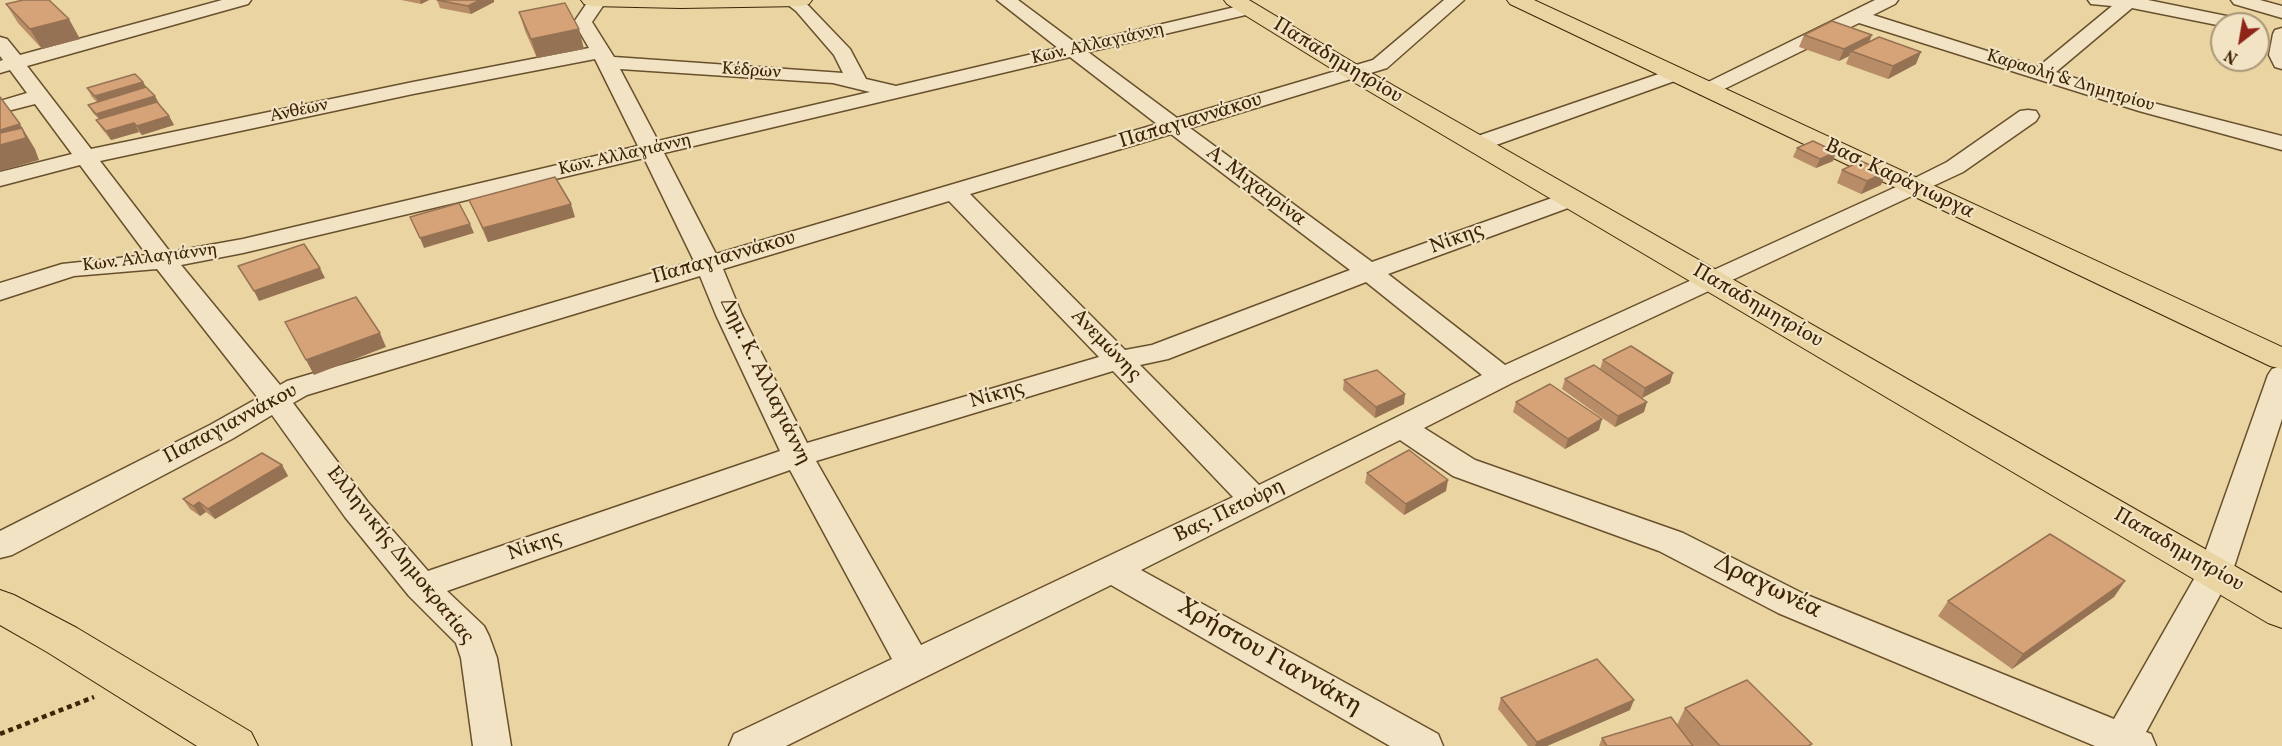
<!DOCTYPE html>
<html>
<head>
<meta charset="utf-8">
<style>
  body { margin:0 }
  #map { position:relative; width:2282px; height:746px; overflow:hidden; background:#e9d4a2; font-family:Vollkorn,serif }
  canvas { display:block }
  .north { position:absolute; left:2210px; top:12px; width:60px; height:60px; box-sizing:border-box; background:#f1e3c3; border:2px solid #a99777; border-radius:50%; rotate:211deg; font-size:16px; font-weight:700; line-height:24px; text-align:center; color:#3e2406 }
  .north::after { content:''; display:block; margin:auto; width:21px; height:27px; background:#8f2418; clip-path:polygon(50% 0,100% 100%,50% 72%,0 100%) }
</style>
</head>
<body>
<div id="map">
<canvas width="2282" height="746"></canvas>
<div class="north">N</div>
</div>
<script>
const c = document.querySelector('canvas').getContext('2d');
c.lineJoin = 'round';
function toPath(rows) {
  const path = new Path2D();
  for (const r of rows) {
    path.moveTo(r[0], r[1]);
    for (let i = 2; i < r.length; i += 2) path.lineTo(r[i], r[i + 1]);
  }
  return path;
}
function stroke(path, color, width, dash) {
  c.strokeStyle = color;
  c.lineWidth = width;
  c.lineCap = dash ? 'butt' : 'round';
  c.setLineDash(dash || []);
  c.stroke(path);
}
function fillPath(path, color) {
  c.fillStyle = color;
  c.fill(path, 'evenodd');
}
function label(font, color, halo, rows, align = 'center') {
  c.font = font + ' Vollkorn,serif';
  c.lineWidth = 4.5;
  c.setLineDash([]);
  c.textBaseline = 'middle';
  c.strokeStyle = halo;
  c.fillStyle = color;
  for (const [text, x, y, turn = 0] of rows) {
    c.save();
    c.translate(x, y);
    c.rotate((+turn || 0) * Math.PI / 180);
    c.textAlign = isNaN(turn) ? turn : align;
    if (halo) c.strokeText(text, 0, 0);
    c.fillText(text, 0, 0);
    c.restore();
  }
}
const path = toPath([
  [0,734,94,697]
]);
const minor = toPath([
  [222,0,251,0,248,4,27,66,91,149,413,82,589,48,574,22,589,0,607,0,592,22,614,57,843,73,834,55,796,11,783,1,803,0,850,49,866,79,896,86,1058,48,997,0,1018,0,1077,44,1248,4,1254,5,1257,9,1254,13,1088,52,1177,118,1373,60,1444,0,1464,0,1387,68,1190,128,1372,262,1563,194,1571,192,1579,194,1583,199,1579,204,1388,274,1505,365,1907,182,1947,162,2020,111,2028,110,2036,111,2039,116,2036,121,1963,172,1512,383,1424,428,1475,460,1683,533,1802,593,2114,719,2198,572,2268,375,2272,369,2282,366,2282,419,2232,573,2146,732,2151,734,2156,746,2095,746,1778,613,1659,551,1453,476,1400,440,1141,570,1438,734,1443,746,1390,746,1111,585,786,746,729,746,734,734,892,659,790,470,447,591,484,626,489,636,497,658,511,746,473,746,461,658,456,643,409,596,345,517,272,415,232,439,12,555,0,558,0,531,210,425,258,398,157,269,74,276,0,300,0,283,62,264,147,255,80,165,0,186,0,172,72,154,35,104,0,113,0,101,27,93,10,70,0,73,0,61,3,60,0,56,0,37,7,39,20,55,222,0],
  [1070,57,1157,124,716,254,664,153,1070,57],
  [595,59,638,146,243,239,170,252,100,161,413,94,595,59],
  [620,69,833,83,870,92,658,141,620,69],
  [1171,134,1350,270,1152,345,1125,350,970,194,1171,134],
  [644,158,694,261,287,381,280,385,181,265,243,253,644,158],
  [949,201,1099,357,807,443,742,315,723,269,949,201],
  [700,276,716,315,780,451,428,571,367,501,293,403,307,395,700,276],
  [1366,282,1482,375,1259,485,1140,365,1168,359,1366,282],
  [1113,371,1233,497,921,645,816,461,1113,371],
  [1875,0,1898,0,1895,4,1873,15,2038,67,2112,6,2091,4,2088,0,2148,0,2246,20,2248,24,2222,26,2132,8,2056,72,2153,103,2282,136,2282,150,2139,111,1859,23,1714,94,1707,96,1700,94,1697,90,1700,86,1875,0],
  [2231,0,2260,0,2282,6,2282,18,2234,4,2231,0],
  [2282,28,2282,69,2275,67,2269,55,2273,34,2275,30,2282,28],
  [1676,68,1683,70,1686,74,1683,78,1485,149,1477,151,1469,149,1466,144,1469,139,1676,68]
]);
const major = toPath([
  [581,0,812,0,809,4,802,6,681,8,591,6,584,4,581,0],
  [1224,0,1249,0,1361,67,2282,593,2282,628,2268,623,1345,77,1227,4,1224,0],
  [1507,0,1534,0,2282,347,2282,369,2270,366,1510,4,1507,0],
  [0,590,14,595,77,628,251,732,258,746,197,746,47,652,0,625,0,590]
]);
const wall = toPath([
  [401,0,429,0,421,4],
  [437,0,494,2,471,14,440,8],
  [6,4,80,39,42,49,18,23],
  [519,12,584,49,537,58,525,31],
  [1804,35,1869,42,1916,64,1888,79,1846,64,1849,56,1839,61,1799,47],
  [143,82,147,88,155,96,159,105,169,116,174,125,142,135,139,132,111,140,102,129,96,120,99,119,93,113,88,105,97,102,92,97,87,88],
  [1797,148,1833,161,1816,168,1793,157],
  [1842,170,1886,172,1881,185,1861,194,1837,183],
  [469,200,575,217,488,242],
  [1603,360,1670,383,1642,398,1644,412,1615,427,1562,389,1565,379,1600,369],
  [1344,380,1404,404,1375,418,1343,390],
  [1516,402,1599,430,1565,449,1513,412],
  [282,465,288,476,215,519,206,512,200,516,190,509,183,499],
  [1367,473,1446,491,1404,515,1365,483],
  [2125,581,2114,597,2012,669,1938,616,1948,601],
  [1501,698,1630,710,1547,746,1528,746,1498,709],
  [1685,708,1811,746,1599,746,1602,738,1677,725]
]);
const shadedWall = toPath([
  [420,0,429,0,421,4],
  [480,0,494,0,494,2,471,14,468,6],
  [69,19,80,39,42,49,30,29],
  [579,29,584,49,537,58,531,39],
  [1872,35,1867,47,1851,51,1849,56,1839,61,1844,49],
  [1921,52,1916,64,1888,79,1893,66],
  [143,82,148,91,100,105,95,96],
  [155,96,160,105,102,123,96,114],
  [169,116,174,125,142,135,137,126],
  [134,123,139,132,111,140,106,131],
  [20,124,35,149,39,160,0,171,0,130],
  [1836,152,1833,161,1816,168,1820,159],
  [1886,172,1881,185,1861,194,1867,181],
  [571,204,575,217,488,242,483,228],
  [470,224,474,233,424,248,420,238],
  [320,268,325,278,259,301,254,291],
  [380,333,386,347,314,375,306,360],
  [1673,373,1670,383,1642,398,1645,388],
  [1405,394,1404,404,1375,418,1376,407],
  [1647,402,1644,412,1615,427,1618,416],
  [1602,419,1599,430,1565,449,1568,439],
  [282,465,288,476,215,519,208,509],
  [1448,480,1446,491,1404,515,1406,504],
  [199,502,206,512,200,516,193,506],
  [2125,581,2114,597,2012,669,2023,654],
  [1634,700,1630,710,1547,746,1535,746,1537,742]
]);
const building = toPath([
  [23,0,49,0,69,19,30,29,6,4,23,0],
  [437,0,480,0,468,6,437,0],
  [565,3,579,29,531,39,519,12,565,3],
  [1832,21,1872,35,1844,49,1804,35,1832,21],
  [1879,37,1921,52,1893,66,1851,51,1879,37],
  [135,74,143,82,95,96,87,88,135,74],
  [146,87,155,96,96,114,88,105,146,87],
  [0,97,20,124,0,130,0,97],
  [157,102,169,116,137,126,134,123,106,131,96,120,157,102],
  [22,128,26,138,0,145,0,133,22,128],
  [1813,141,1836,152,1820,159,1797,148,1813,141],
  [1861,161,1886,172,1867,181,1842,170,1861,161],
  [555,177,571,204,483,228,469,200,555,177],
  [459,203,470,224,420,238,410,217,459,203],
  [304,244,320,268,254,291,238,266,304,244],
  [356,297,380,333,306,360,285,322,356,297],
  [1631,346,1673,373,1645,388,1603,360,1631,346],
  [1594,365,1647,402,1618,416,1565,379,1594,365],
  [1377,370,1405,394,1376,407,1344,380,1377,370],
  [1550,384,1602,419,1568,439,1516,402,1550,384],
  [1409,450,1448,480,1406,504,1367,473,1409,450],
  [262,453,282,465,208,509,199,502,193,506,183,499,262,453],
  [2050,534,2125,581,2023,654,1948,601,2050,534],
  [1597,659,1634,700,1537,742,1501,698,1597,659],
  [1747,680,1812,744,1808,746,1720,746,1685,708,1747,680],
  [1671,717,1693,746,1607,746,1602,738,1671,717]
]);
const farStreetnames = [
  ["Κων. Αλλαγιάννη",1098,45,-13],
  ["Κέδρων",751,72,4],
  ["Καραολή & Δημητρίου",2070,82,17],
  ["Ανθέων",299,112,-12],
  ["Κων. Αλλαγιάννη",625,156,-13],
  ["Κων. Αλλαγιάννη",150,259,-7]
];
const streetNames = [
  ["Παπαδημητρίου",1337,62,31],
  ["Παπαγιαννάκου",1191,122,-17],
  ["Βασ. Καράγιωργα",1899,180,25],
  ["Α. Μιχαιρίνα",1255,187,37],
  ["Νίκης",1457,240,-20],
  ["Παπαγιαννάκου",724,259,-16],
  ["Παπαδημητρίου",1757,307,30],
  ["Ανεμώνης",1105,346,46],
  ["Δημ. Κ. Αλλαγιάννη",764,382,64],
  ["Νίκης",997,396,-16],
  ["Παπαγιαννάκου",231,425,-28],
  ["Βας. Πετούρη",1230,512,-26],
  ["Νίκης",535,547,-19],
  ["Παπαδημητρίου",2178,551,30],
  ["Ελληνικής Δημοκρατίας",399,556,51]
];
const nearStreetnames = [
  ["Δραγωνέα",1767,588,26],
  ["Χρήστου Γιαννάκη",1269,658,30]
];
stroke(minor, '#69502d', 3);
stroke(major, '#3e2406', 2);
stroke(path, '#3e2406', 4.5, [5, 4]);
fillPath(minor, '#f1e3c3');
fillPath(major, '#e9d4a2');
fillPath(wall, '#b88c67');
fillPath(shadedWall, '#967254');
fillPath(building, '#d6a378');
stroke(building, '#967254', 1.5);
label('18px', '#3e2406', '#f1e3c3', farStreetnames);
label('21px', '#3e2406', '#f1e3c3', streetNames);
label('26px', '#3e2406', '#f1e3c3', nearStreetnames);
</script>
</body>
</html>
